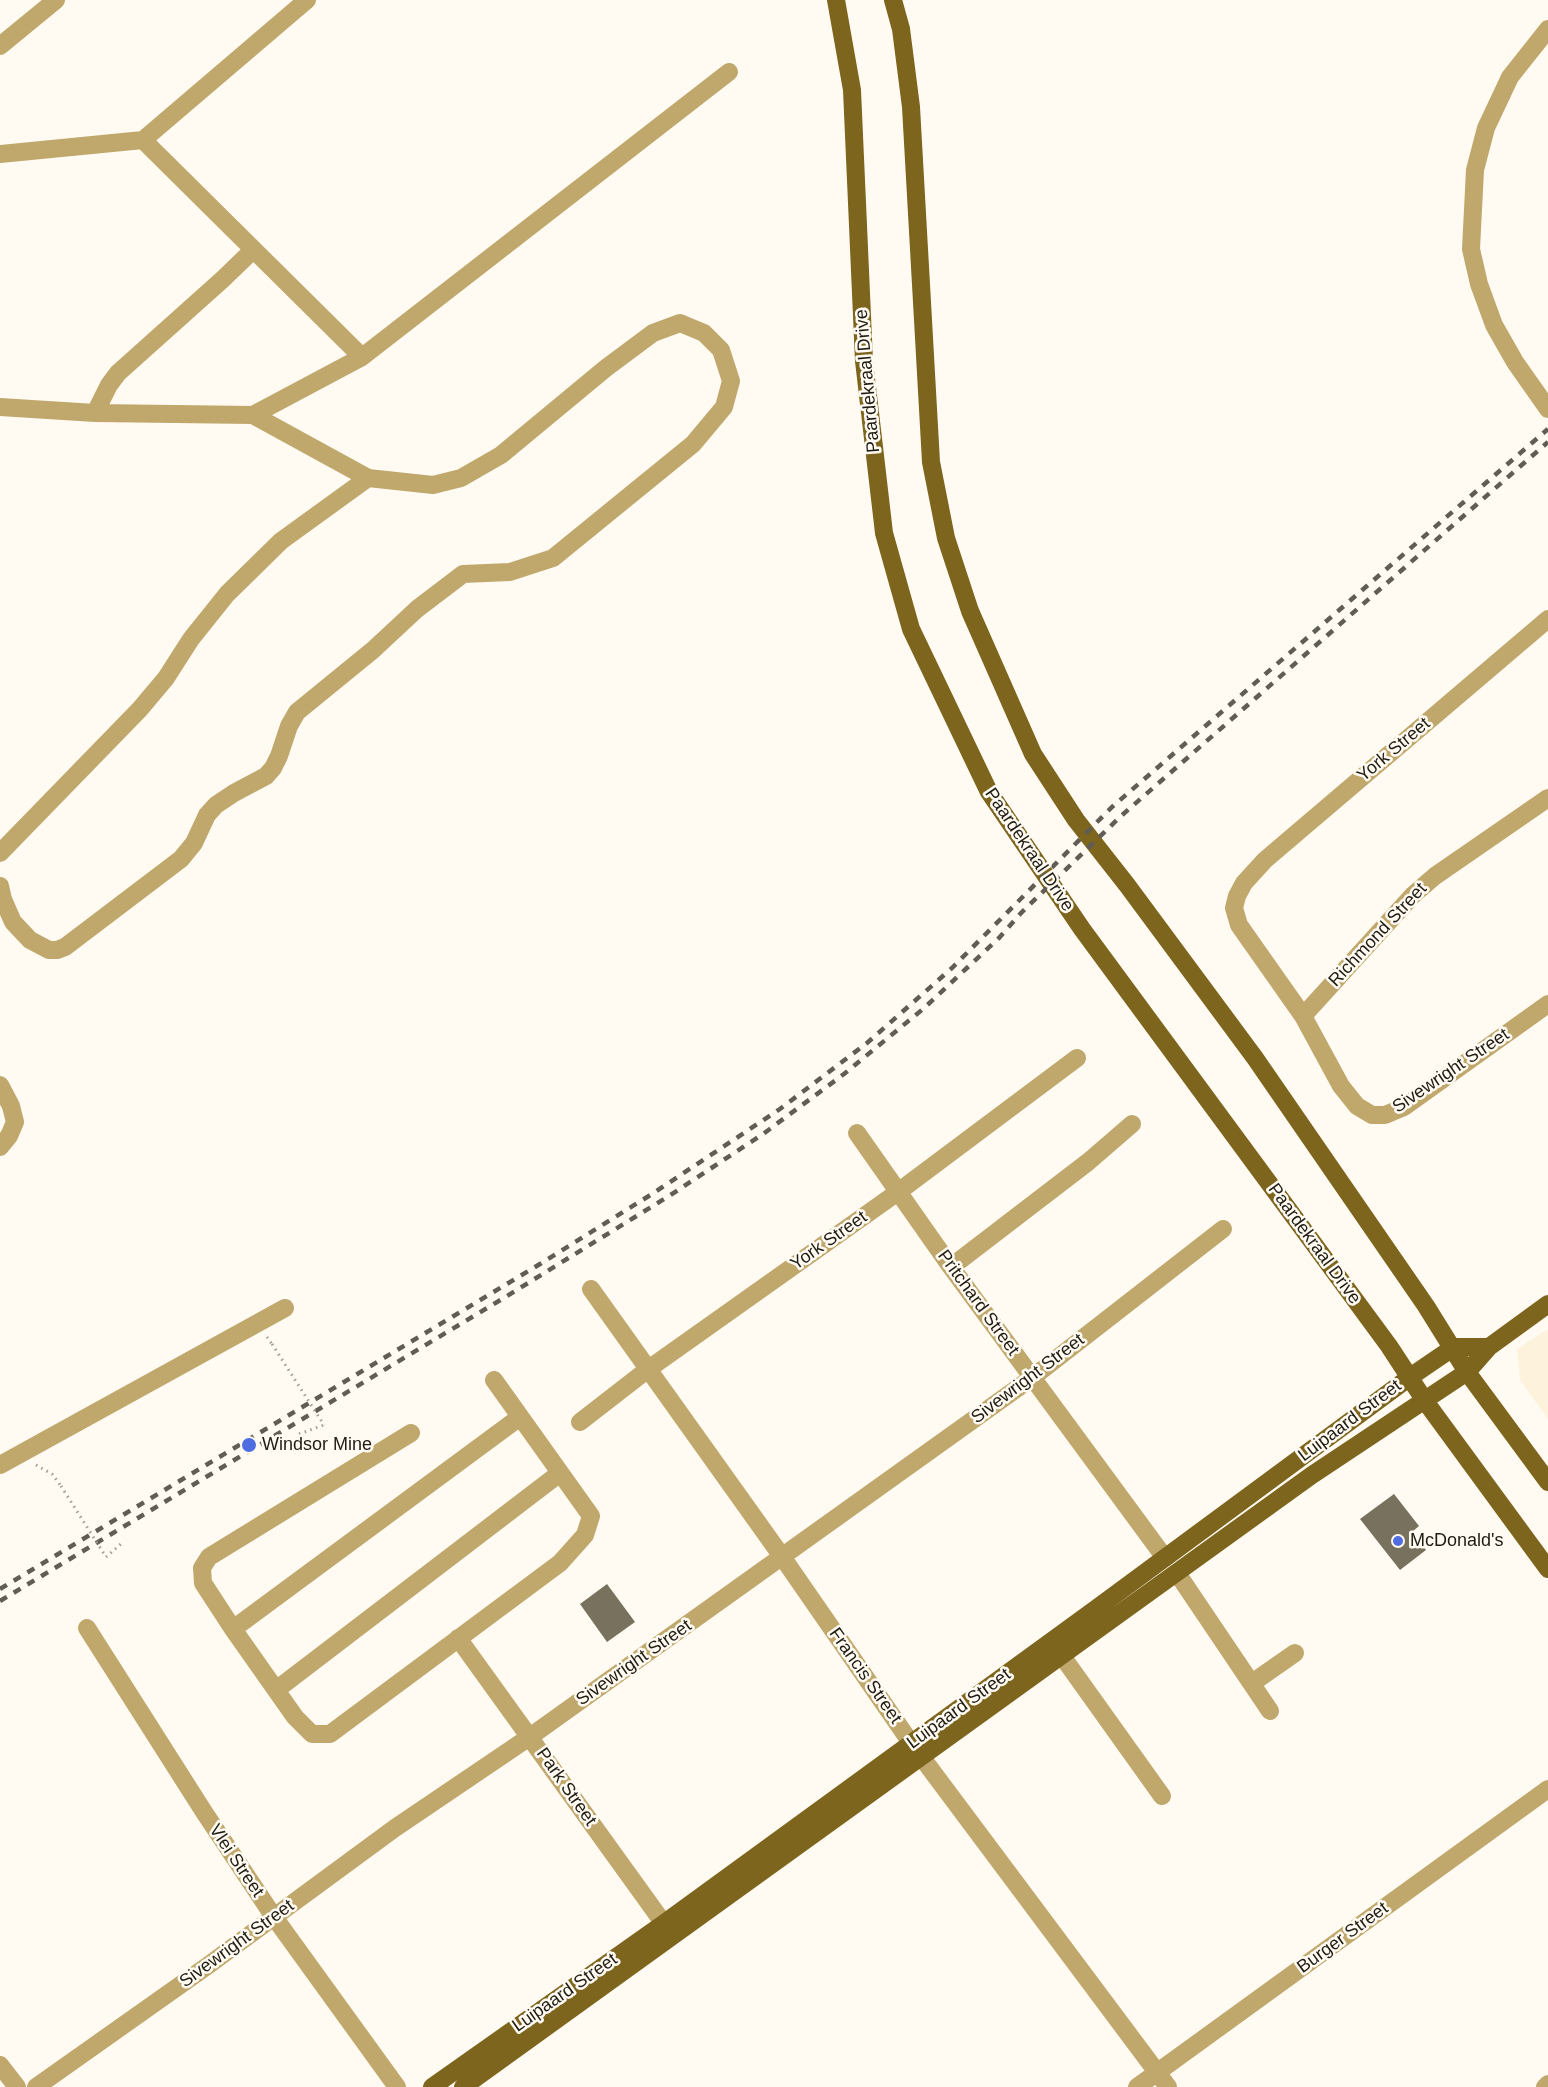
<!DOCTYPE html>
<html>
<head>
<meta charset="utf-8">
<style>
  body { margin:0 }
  canvas { display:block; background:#fffbf2 }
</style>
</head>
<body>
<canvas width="1548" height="2087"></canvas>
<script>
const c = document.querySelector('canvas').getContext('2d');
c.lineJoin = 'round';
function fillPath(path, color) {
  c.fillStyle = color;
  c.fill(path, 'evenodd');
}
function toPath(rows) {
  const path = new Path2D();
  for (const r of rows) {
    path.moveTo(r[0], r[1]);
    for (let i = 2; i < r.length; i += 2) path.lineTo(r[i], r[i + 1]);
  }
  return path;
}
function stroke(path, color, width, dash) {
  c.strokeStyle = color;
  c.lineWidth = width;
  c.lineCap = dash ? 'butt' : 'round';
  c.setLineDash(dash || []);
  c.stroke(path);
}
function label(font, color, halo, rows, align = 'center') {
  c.font = font + ' Arial,sans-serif';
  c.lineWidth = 5;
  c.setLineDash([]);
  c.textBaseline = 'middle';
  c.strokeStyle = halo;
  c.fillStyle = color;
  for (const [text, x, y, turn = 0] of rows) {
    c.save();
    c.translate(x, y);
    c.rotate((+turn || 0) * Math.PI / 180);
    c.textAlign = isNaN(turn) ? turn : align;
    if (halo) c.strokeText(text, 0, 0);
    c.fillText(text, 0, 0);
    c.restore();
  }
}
const built = toPath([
  [1548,1329,1548,1419,1520,1380,1517,1349]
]);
const building = toPath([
  [1394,1494,1419,1526,1412,1532,1426,1550,1400,1570,1360,1519],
  [607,1584,635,1622,607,1642,580,1604]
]);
const path = toPath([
  [267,1337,272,1344],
  [299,1434,324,1425],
  [36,1465,52,1474,61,1486],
  [106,1557,123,1542]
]);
const minor = toPath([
  [1548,29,1510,77,1486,128,1475,170,1471,249,1479,284,1494,325,1515,362,1548,409],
  [0,46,56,0],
  [143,140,362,357],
  [0,154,143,140,307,0],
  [0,407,95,413,253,415,362,357,729,72],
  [95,413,109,385,118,373,223,279,253,250],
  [1548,619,1265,860,1244,883,1237,896,1234,908,1239,925,1303,1016,1341,1086,1357,1106,1372,1115,1385,1115,1404,1107,1548,1004],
  [0,853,140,709,166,678,191,639,227,594,281,541,368,478],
  [0,886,3,899,13,922,30,940,49,950,57,950,65,947,181,859,194,843,207,815,216,805,234,793,266,776,273,768,279,756,289,726,297,712,373,650,417,609,463,574,510,572,553,558,693,444,724,407,731,381,721,350,704,333,680,323,653,333,606,368,501,455,461,478,433,485,368,478,253,415],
  [1303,1016,1413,895,1435,876,1548,798],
  [0,1085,11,1106,15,1122,9,1136,0,1147],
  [857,1133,951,1267,1165,1558],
  [951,1267,1088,1162,1132,1124],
  [591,1289,783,1558,911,1743,1168,2087],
  [580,1422,647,1370,898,1192,1077,1058],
  [411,1433,209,1557,202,1568,203,1583,233,1629,295,1717,312,1734,330,1734,560,1563,585,1535,591,1516,494,1380],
  [0,1465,285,1308],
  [1177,1573,1270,1711],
  [87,1628,204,1812,274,1917,397,2087],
  [233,1629,520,1417],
  [458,1638,672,1935],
  [1062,1656,1162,1796],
  [1252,1683,1295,1653],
  [276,1690,560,1473],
  [0,2065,17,2087],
  [36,2087,210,1964,395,1828,531,1736,1033,1377,1223,1229],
  [1137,2087,1548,1789],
  [1545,2087,1548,2084]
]);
const major = toPath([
  [836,0,852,90,864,361,884,533,911,629,989,792,1082,929,1389,1346,1425,1401,1548,1569],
  [893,0,901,29,911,107,931,462,946,538,970,611,1033,754,1076,820,1127,885,1255,1058,1426,1306,1467,1372,1548,1482],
  [432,2087,663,1924,1097,1608,1410,1377,1454,1347,1489,1347],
  [463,2087,1312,1475,1467,1372,1489,1347,1548,1304]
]);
const rail = toPath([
  [0,1589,540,1264,652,1194,780,1109,867,1043,952,968,1112,807,1548,429],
  [0,1601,507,1296,669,1196,763,1134,844,1074,923,1009,999,938,1022,912,1121,816,1548,442]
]);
const pathBridge = toPath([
  [272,1344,324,1425],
  [61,1486,106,1557]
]);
const markers = [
  [249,1445,8,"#4e6de1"],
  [1398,1541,6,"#4e6de1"]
];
const streetNames = [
  ["Paardekraal Drive",868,381,-95],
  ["York Street",1394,750,-40],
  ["Paardekraal Drive",1029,850,56],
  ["Richmond Street",1378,935,-47],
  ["Sivewright Street",1451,1071,-34],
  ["York Street",829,1241,-35],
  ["Paardekraal Drive",1314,1244,54],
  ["Pritchard Street",978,1303,54],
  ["Sivewright Street",1028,1379,-37],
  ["Luipaard Street",1350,1421,-37],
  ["Sivewright Street",634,1663,-35],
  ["Francis Street",865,1676,55],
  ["Luipaard Street",959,1709,-36],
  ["Park Street",566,1787,55],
  ["Vlei Street",236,1861,56],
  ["Burger Street",1343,1938,-36],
  ["Sivewright Street",237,1944,-36],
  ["Luipaard Street",565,1993,-35]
];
const poiNames = [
  ["Windsor Mine",262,1445],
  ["McDonald's",1410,1541]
];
fillPath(built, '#fdf3dc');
fillPath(building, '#78715d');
stroke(path, '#a09c93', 3, [1.5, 4.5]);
stroke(minor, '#c0a86d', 18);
stroke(major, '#7e651d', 18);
stroke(rail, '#605d54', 4.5, [8, 8]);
stroke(pathBridge, '#a09c93', 3, [1.5, 4.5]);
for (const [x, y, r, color] of markers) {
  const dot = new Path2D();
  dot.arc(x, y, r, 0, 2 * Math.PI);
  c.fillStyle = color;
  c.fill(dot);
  stroke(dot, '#fffbf2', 2);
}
label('18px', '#1f1c14', '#fffbf2', streetNames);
label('18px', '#1f1c14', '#fffbf2', poiNames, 'left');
</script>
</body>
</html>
